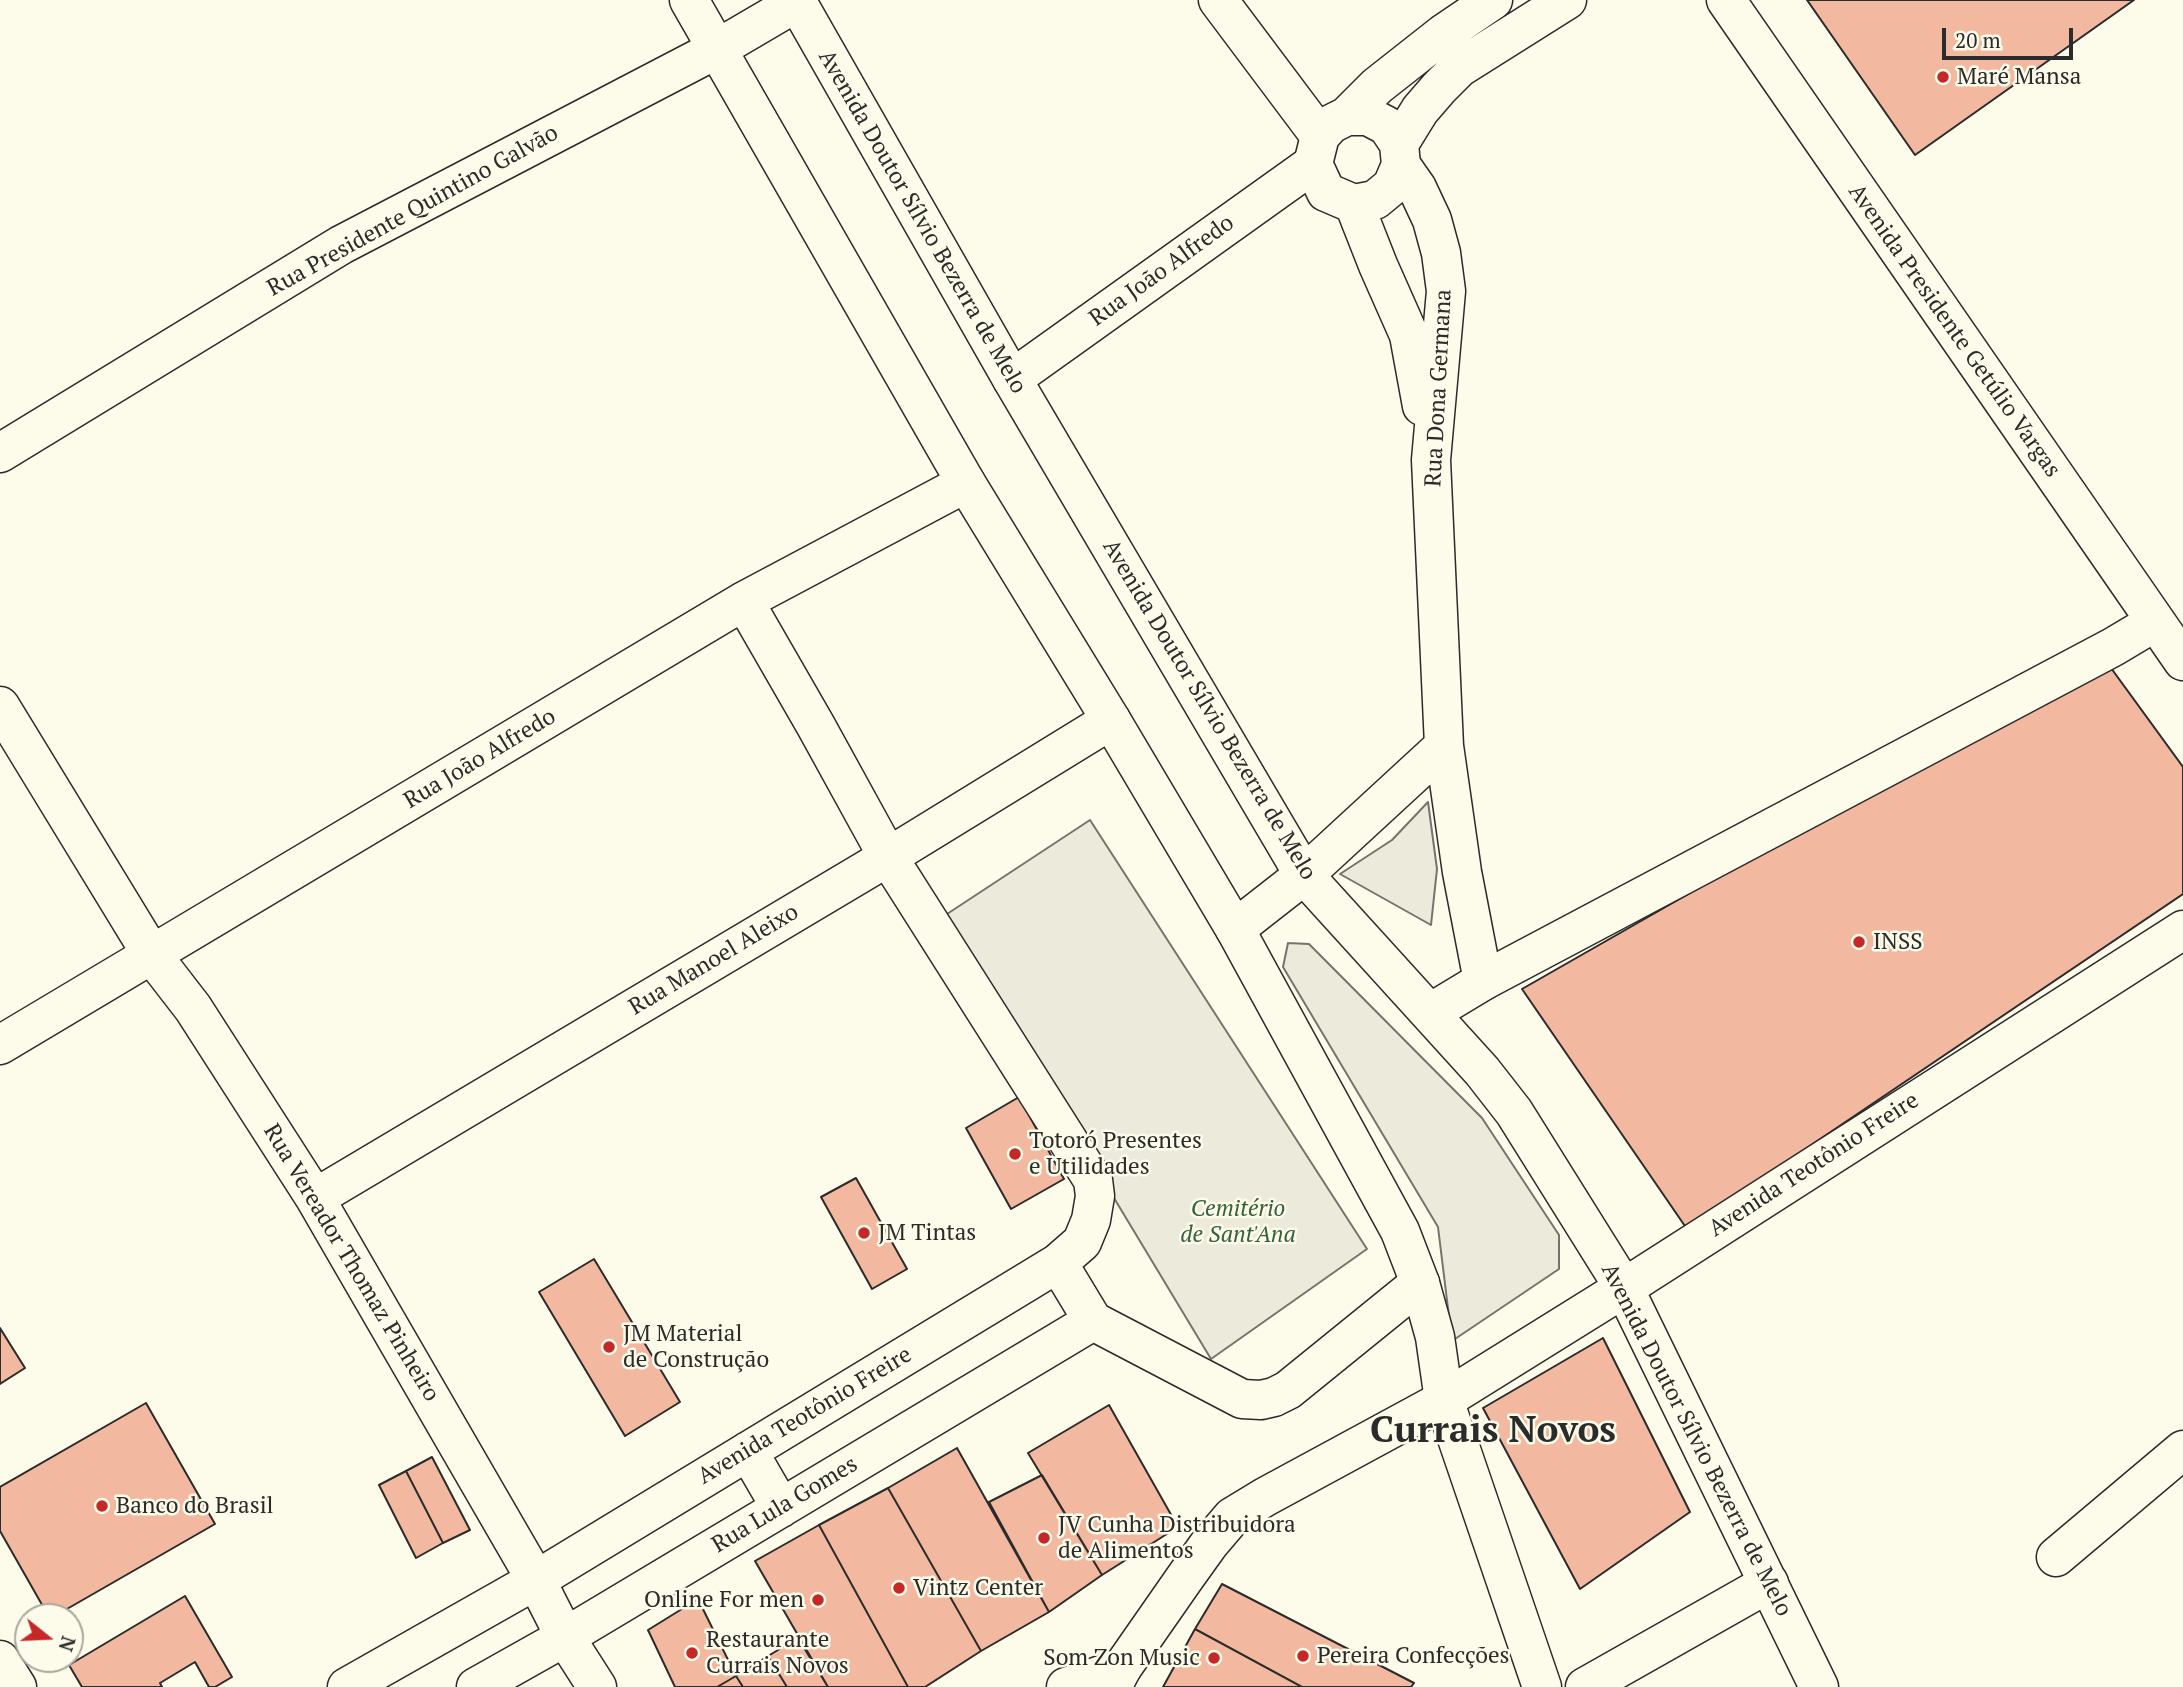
<!DOCTYPE html>
<html>
<head>
<meta charset="utf-8">
<style>
  body { margin:0 }
  #map { position:relative; width:2183px; height:1687px; overflow:hidden; background:#fdfbea; font-family:"PT Serif",serif }
  canvas { display:block }
  .north { position:absolute; left:14px; top:1603px; width:70px; height:70px; box-sizing:border-box; background:#fdfbea; border:2px solid #a9a89e; border-radius:50%; rotate:108deg; font-size:19px; font-weight:700; line-height:28px; text-align:center; color:#2b2b2b }
  .north::after { content:''; display:block; margin:auto; width:24px; height:32px; background:#c62828; clip-path:polygon(50% 0,100% 100%,50% 72%,0 100%) }
  .scale { position:absolute; left:1942px; top:28px; width:131px; height:32px; box-sizing:border-box; border:4px solid #2b2b2b; border-top:0; padding-left:9px; font-size:21px; line-height:24px; white-space:nowrap; color:#2b2b2b; -webkit-text-stroke:5px #fdfbea; paint-order:stroke }
</style>
</head>
<body>
<div id="map">
<canvas width="2183" height="1687"></canvas>
<div class="north">N</div>
<div class="scale">20 m</div>
</div>
<script>
const c = document.querySelector('canvas').getContext('2d');
c.lineJoin = 'round';
function fillPath(path, color) {
  c.fillStyle = color;
  c.fill(path, 'evenodd');
}
function toPath(rows) {
  const path = new Path2D();
  for (const r of rows) {
    path.moveTo(r[0], r[1]);
    for (let i = 2; i < r.length; i += 2) path.lineTo(r[i], r[i + 1]);
  }
  return path;
}
function stroke(path, color, width, dash) {
  c.strokeStyle = color;
  c.lineWidth = width;
  c.lineCap = dash ? 'butt' : 'round';
  c.setLineDash(dash || []);
  c.stroke(path);
}
function label(font, color, halo, rows, align = 'center') {
  c.font = font + ' "PT Serif",serif';
  c.lineWidth = 5;
  c.setLineDash([]);
  c.textBaseline = 'middle';
  c.strokeStyle = halo;
  c.fillStyle = color;
  for (const [text, x, y, turn = 0] of rows) {
    c.save();
    c.translate(x, y);
    c.rotate((+turn || 0) * Math.PI / 180);
    c.textAlign = isNaN(turn) ? turn : align;
    if (halo) c.strokeText(text, 0, 0);
    c.fillText(text, 0, 0);
    c.restore();
  }
}
const green = toPath([
  [1428,802,1437,869,1431,925,1340,874,1392,840,1428,802],
  [1090,820,1367,1249,1211,1359,944,916,1090,820],
  [1288,943,1309,944,1482,1118,1559,1235,1559,1269,1452,1341,1438,1227,1283,967,1288,943]
]);
const building = toPath([
  [1807,0,2134,0,1915,155,1807,0],
  [2103,657,2183,767,2183,894,1687,1229,1522,989,2103,657],
  [1019,1097,1064,1179,1011,1209,966,1128,1019,1097],
  [856,1178,907,1269,872,1289,821,1197,856,1178],
  [594,1259,680,1402,625,1436,539,1292,594,1259],
  [0,1328,25,1368,0,1384,0,1328],
  [1603,1338,1690,1512,1580,1589,1483,1408,1603,1338],
  [146,1403,215,1524,53,1617,49,1617,0,1531,0,1487,146,1403],
  [1109,1405,1178,1527,1102,1575,1028,1453,1109,1405],
  [957,1448,1049,1612,981,1651,888,1488,957,1448],
  [432,1457,470,1530,443,1543,406,1471,432,1457],
  [406,1471,443,1543,416,1558,379,1485,406,1471],
  [1042,1475,1102,1575,1049,1612,989,1502,1042,1475],
  [888,1488,981,1651,925,1687,908,1687,819,1525,888,1488],
  [819,1525,908,1687,828,1687,755,1561,819,1525],
  [1222,1584,1414,1683,1411,1687,1302,1687,1195,1629,1222,1584],
  [185,1596,232,1677,215,1687,209,1687,195,1662,160,1683,162,1687,82,1687,69,1665,185,1596],
  [698,1599,736,1676,717,1687,675,1687,648,1630,698,1599],
  [1195,1629,1302,1687,1163,1687,1195,1629],
  [798,1638,828,1687,787,1687,768,1656,798,1638],
  [768,1656,787,1687,743,1687,736,1676,768,1656],
  [736,1676,743,1687,717,1687,736,1676]
]);
const minor = toPath([
  [1218,0,1320,136],
  [1012,379,1313,164],
  [0,453,341,245,717,49,797,2],
  [744,601,816,726,888,857,1093,1180,1095,1196,1091,1220,1082,1242,1058,1263],
  [0,706,152,955,193,1008,315,1198,536,1580,565,1637,597,1687],
  [0,1045,744,601,966,483],
  [315,1198,888,857,1111,720],
  [748,1451,781,1508],
  [2056,1557,2183,1450],
  [347,1687,536,1580,1058,1263,1093,1321,1242,1399,1261,1400,1274,1397,1288,1390,1420,1283],
  [476,1687,565,1637,1093,1321],
  [1066,1687,1122,1668],
  [1585,1687,1769,1583]
]);
const tertiary = toPath([
  [1726,0,2183,661],
  [1483,981,2113,647,2155,622],
  [0,1660,17,1687],
  [1112,1687,1122,1668,1184,1579,1209,1544,1232,1517,1265,1497,1444,1400]
]);
const secondary = toPath([
  [1347,116,1377,86,1443,34,1493,0],
  [1399,144,1387,126,1368,116,1347,116,1331,124,1320,136,1313,164,1326,192,1354,204,1375,200,1392,186,1401,165,1399,144,1420,110,1439,88,1459,68,1567,0],
  [1401,165,1417,188,1432,220,1441,253,1446,291,1431,460,1444,746,1462,872,1483,981,1430,1013],
  [1354,204,1378,265,1409,335,1422,406],
  [1235,929,1304,875,1444,746],
  [1444,1400,1624,1288,2183,930]
]);
const trunk = toPath([
  [689,0,966,483,1111,720,1235,929,1400,1231,1420,1283,1435,1337,1444,1400,1542,1687],
  [796,0,1012,379,1304,875,1482,1071,1514,1112,1624,1288,1819,1687]
]);
const markers = [
  [1943,77,7,"#c62828"],
  [1859,942,7,"#c62828"],
  [1015,1154,7,"#c62828"],
  [864,1233,7,"#c62828"],
  [609,1347,7,"#c62828"],
  [102,1506,7,"#c62828"],
  [1044,1538,7,"#c62828"],
  [899,1588,7,"#c62828"],
  [818,1600,7,"#c62828"],
  [692,1653,7,"#c62828"],
  [1303,1656,7,"#c62828"],
  [1214,1658,7,"#c62828"]
];
const poiNames = [
  ["Maré Mansa",1957,77],
  ["INSS",1873,942],
  ["Totoró Presentes",1029,1141],
  ["e Utilidades",1029,1167],
  ["JM Tintas",878,1233],
  ["JM Material",623,1334],
  ["de Construção",623,1360],
  ["Banco do Brasil",116,1506],
  ["JV Cunha Distribuidora",1058,1525],
  ["de Alimentos",1058,1551],
  ["Vintz Center",913,1588],
  ["Online For men",804,1600,"right"],
  ["Restaurante",706,1640],
  ["Currais Novos",706,1666],
  ["Pereira Confecções",1317,1656],
  ["Som Zon Music",1200,1658,"right"]
];
const streetNames = [
  ["Rua Presidente Quintino Galvão",413,211,-29],
  ["Avenida Doutor Sílvio Bezerra de Melo",922,222,60],
  ["Rua João Alfredo",1162,271,-36],
  ["Avenida Presidente Getúlio Vargas",1954,331,55],
  ["Rua Dona Germana",1439,388,-87],
  ["Avenida Doutor Sílvio Bezerra de Melo",1209,710,59],
  ["Rua João Alfredo",480,759,-31],
  ["Rua Manoel Aleixo",714,960,-31],
  ["Avenida Teotônio Freire",1814,1165,-33],
  ["Rua Vereador Thomaz Pinheiro",351,1263,59],
  ["Avenida Teotônio Freire",805,1416,-31],
  ["Avenida Doutor Sílvio Bezerra de Melo",1696,1440,63],
  ["Rua Lula Gomes",785,1505,-31]
];
const parkNames = [
  ["Cemitério",1238,1209],
  ["de Sant'Ana",1238,1235]
];
const townNames = [
  ["Currais Novos",1493,1431]
];
fillPath(green, '#ecebdb');
stroke(green, '#74746e', 2);
fillPath(building, '#f2b8a0');
stroke(building, '#2b2b2b', 2);
stroke(minor, '#2b2b2b', 41);
stroke(tertiary, '#2b2b2b', 41);
stroke(secondary, '#2b2b2b', 41);
stroke(trunk, '#2b2b2b', 41);
stroke(minor, '#fdfbea', 38);
stroke(tertiary, '#fdfbea', 38);
stroke(secondary, '#fdfbea', 38);
stroke(trunk, '#fdfbea', 38);
for (const [x, y, r, color] of markers) {
  const dot = new Path2D();
  dot.arc(x, y, r, 0, 2 * Math.PI);
  c.fillStyle = color;
  c.fill(dot);
  stroke(dot, '#fdfbea', 2.5);
}
label('23px', '#2b2b2b', '#fdfbea', poiNames, 'left');
label('23px', '#2b2b2b', '#fdfbea', streetNames);
label('italic 23px', '#34623c', '#fdfbea', parkNames);
label('bold 37px', '#2b2b2b', '#fdfbea', townNames);
</script>
</body>
</html>
